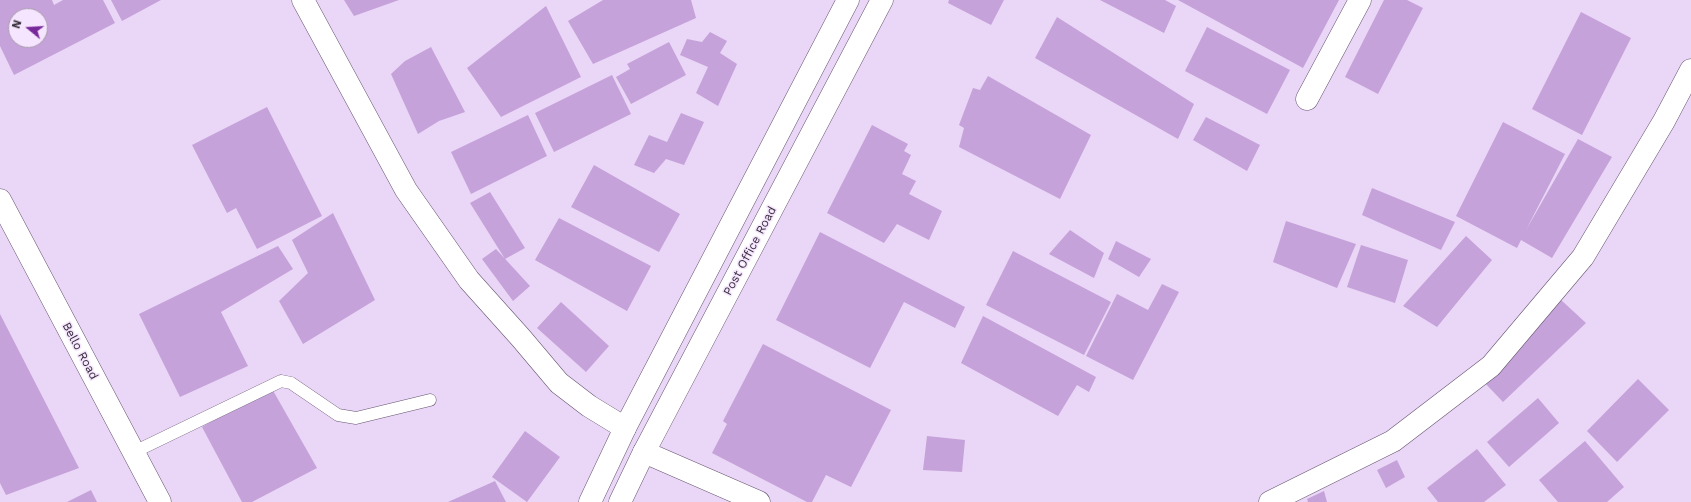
<!DOCTYPE html>
<html>
<head>
<meta charset="utf-8">
<style>
  body { margin:0 }
  #map { position:relative; width:1691px; height:502px; overflow:hidden; background:#ead6f6; font-family:"Work Sans",sans-serif }
  canvas { display:block }
  .north { position:absolute; left:8px; top:8px; width:40px; height:40px; box-sizing:border-box; background:#f5e5fe; border:1px solid #a89baf; border-radius:50%; rotate:288deg; font-size:11px; font-weight:700; line-height:16px; text-align:center; color:#342c38 }
  .north::after { content:''; display:block; margin:auto; width:14px; height:18px; background:#77299a; clip-path:polygon(50% 0,100% 100%,50% 72%,0 100%) }
</style>
</head>
<body>
<div id="map">
<canvas width="1691" height="502"></canvas>
<div class="north">N</div>
</div>
<script>
const c = document.querySelector('canvas').getContext('2d');
c.lineJoin = 'round';
function fillPath(path, color) {
  c.fillStyle = color;
  c.fill(path, 'evenodd');
}
function toPath(rows) {
  const path = new Path2D();
  for (const r of rows) {
    path.moveTo(r[0], r[1]);
    for (let i = 2; i < r.length; i += 2) path.lineTo(r[i], r[i + 1]);
  }
  return path;
}
function stroke(path, color, width, dash) {
  c.strokeStyle = color;
  c.lineWidth = width;
  c.lineCap = dash ? 'butt' : 'round';
  c.setLineDash(dash || []);
  c.stroke(path);
}
function label(font, color, halo, rows, align = 'center') {
  c.font = font + ' "Work Sans",sans-serif';
  c.lineWidth = 3;
  c.setLineDash([]);
  c.textBaseline = 'middle';
  c.strokeStyle = halo;
  c.fillStyle = color;
  for (const [text, x, y, turn = 0] of rows) {
    c.save();
    c.translate(x, y);
    c.rotate((+turn || 0) * Math.PI / 180);
    c.textAlign = isNaN(turn) ? turn : align;
    if (halo) c.strokeText(text, 0, 0);
    c.fillText(text, 0, 0);
    c.restore();
  }
}
const building = toPath([
  [0,0,52,0,54,5,63,0,103,0,115,23,14,75,0,46],
  [16,16,40,16,40,40,16,40],
  [111,0,161,0,122,21],
  [344,0,399,0,354,16],
  [603,0,691,0,696,18,593,64,568,21],
  [949,0,1004,0,991,25,948,3],
  [1100,0,1165,0,1176,6,1164,33],
  [1178,0,1339,0,1303,68],
  [1384,0,1407,0,1423,8,1378,94,1345,77],
  [546,6,581,77,501,117,467,68],
  [1581,12,1631,38,1582,135,1532,109],
  [1057,17,1194,104,1178,139,1035,58],
  [1207,27,1290,70,1267,114,1185,71],
  [710,32,727,41,720,53,737,64,718,106,696,93,708,67,680,55,687,39,702,42],
  [669,42,686,75,631,104,616,77,630,69,627,64],
  [431,47,465,112,439,121,418,134,391,74,405,61],
  [612,75,631,114,554,152,535,113],
  [988,76,1091,135,1060,199,959,147,964,128,959,125,973,88,980,90],
  [267,107,322,216,257,249,236,208,227,213,192,145],
  [681,113,704,122,684,165,666,159,654,173,634,165,649,135,667,142],
  [528,115,547,156,471,194,451,152],
  [1206,117,1260,145,1247,171,1193,140],
  [1503,122,1565,154,1526,230,1578,139,1612,157,1552,258,1521,240,1517,248,1456,216],
  [872,125,908,144,904,151,911,155,902,174,916,181,909,194,942,211,929,240,897,224,884,243,827,213],
  [594,165,680,214,659,252,571,207],
  [1372,188,1455,222,1441,250,1362,215],
  [490,192,525,248,505,259,470,203],
  [333,213,375,300,303,344,279,301,308,273,292,240],
  [559,218,651,266,627,311,535,260],
  [1286,221,1356,244,1337,288,1273,262],
  [1070,230,1104,253,1094,278,1049,254],
  [820,232,965,307,955,328,904,302,870,368,776,320],
  [1466,236,1492,260,1437,327,1403,306],
  [1116,241,1151,259,1139,277,1108,259],
  [1361,245,1408,260,1395,303,1347,287],
  [278,246,293,269,221,312,248,366,180,397,139,314],
  [496,249,530,286,513,301,482,259],
  [1013,251,1111,302,1084,355,986,305],
  [1162,284,1179,292,1133,380,1086,356,1117,294,1148,310],
  [1560,299,1586,323,1503,402,1483,381],
  [561,302,609,346,586,372,537,328],
  [0,314,79,468,6,495,0,483],
  [983,316,1096,377,1089,392,1077,385,1058,416,961,363],
  [763,344,891,410,851,487,826,475,812,502,807,502,712,453,727,424,723,421],
  [1638,379,1669,410,1617,462,1587,431],
  [271,387,317,468,252,502,242,502,202,427],
  [1538,398,1559,423,1509,467,1487,442],
  [525,431,560,457,527,502,492,477],
  [927,436,965,440,962,472,923,470],
  [1585,441,1624,487,1607,502,1558,502,1539,480],
  [1477,449,1506,485,1484,502,1438,502,1427,488],
  [1397,460,1405,477,1386,488,1377,470],
  [495,481,506,502,448,502],
  [91,490,97,502,67,502],
  [1324,491,1327,502,1308,502,1307,499]
]);
const service = toPath([
  [134,452,281,381,291,383,338,415,356,418,430,400]
]);
const minor = toPath([
  [303,0,406,190,469,280,521,338,559,383,589,406,625,428],
  [1307,99,1360,0],
  [644,452,759,502],
  [1270,502,1393,441,1491,366,1583,257,1664,121,1691,70]
]);
const tertiary = toPath([
  [0,200,160,502],
  [590,502,625,428,848,0],
  [620,502,644,452,882,0]
]);
const streetNames = [
  ["Post Office Road",750,251,-62],
  ["Bello Road",80,351,62]
];
fillPath(building, '#c5a2d9');
stroke(service, '#65546f', 13);
stroke(minor, '#65546f', 23);
stroke(tertiary, '#65546f', 23);
stroke(service, '#fff', 12);
stroke(minor, '#fff', 22);
stroke(tertiary, '#fff', 22);
label('12px', '#342c38', '#f5e5fe', streetNames);
</script>
</body>
</html>
